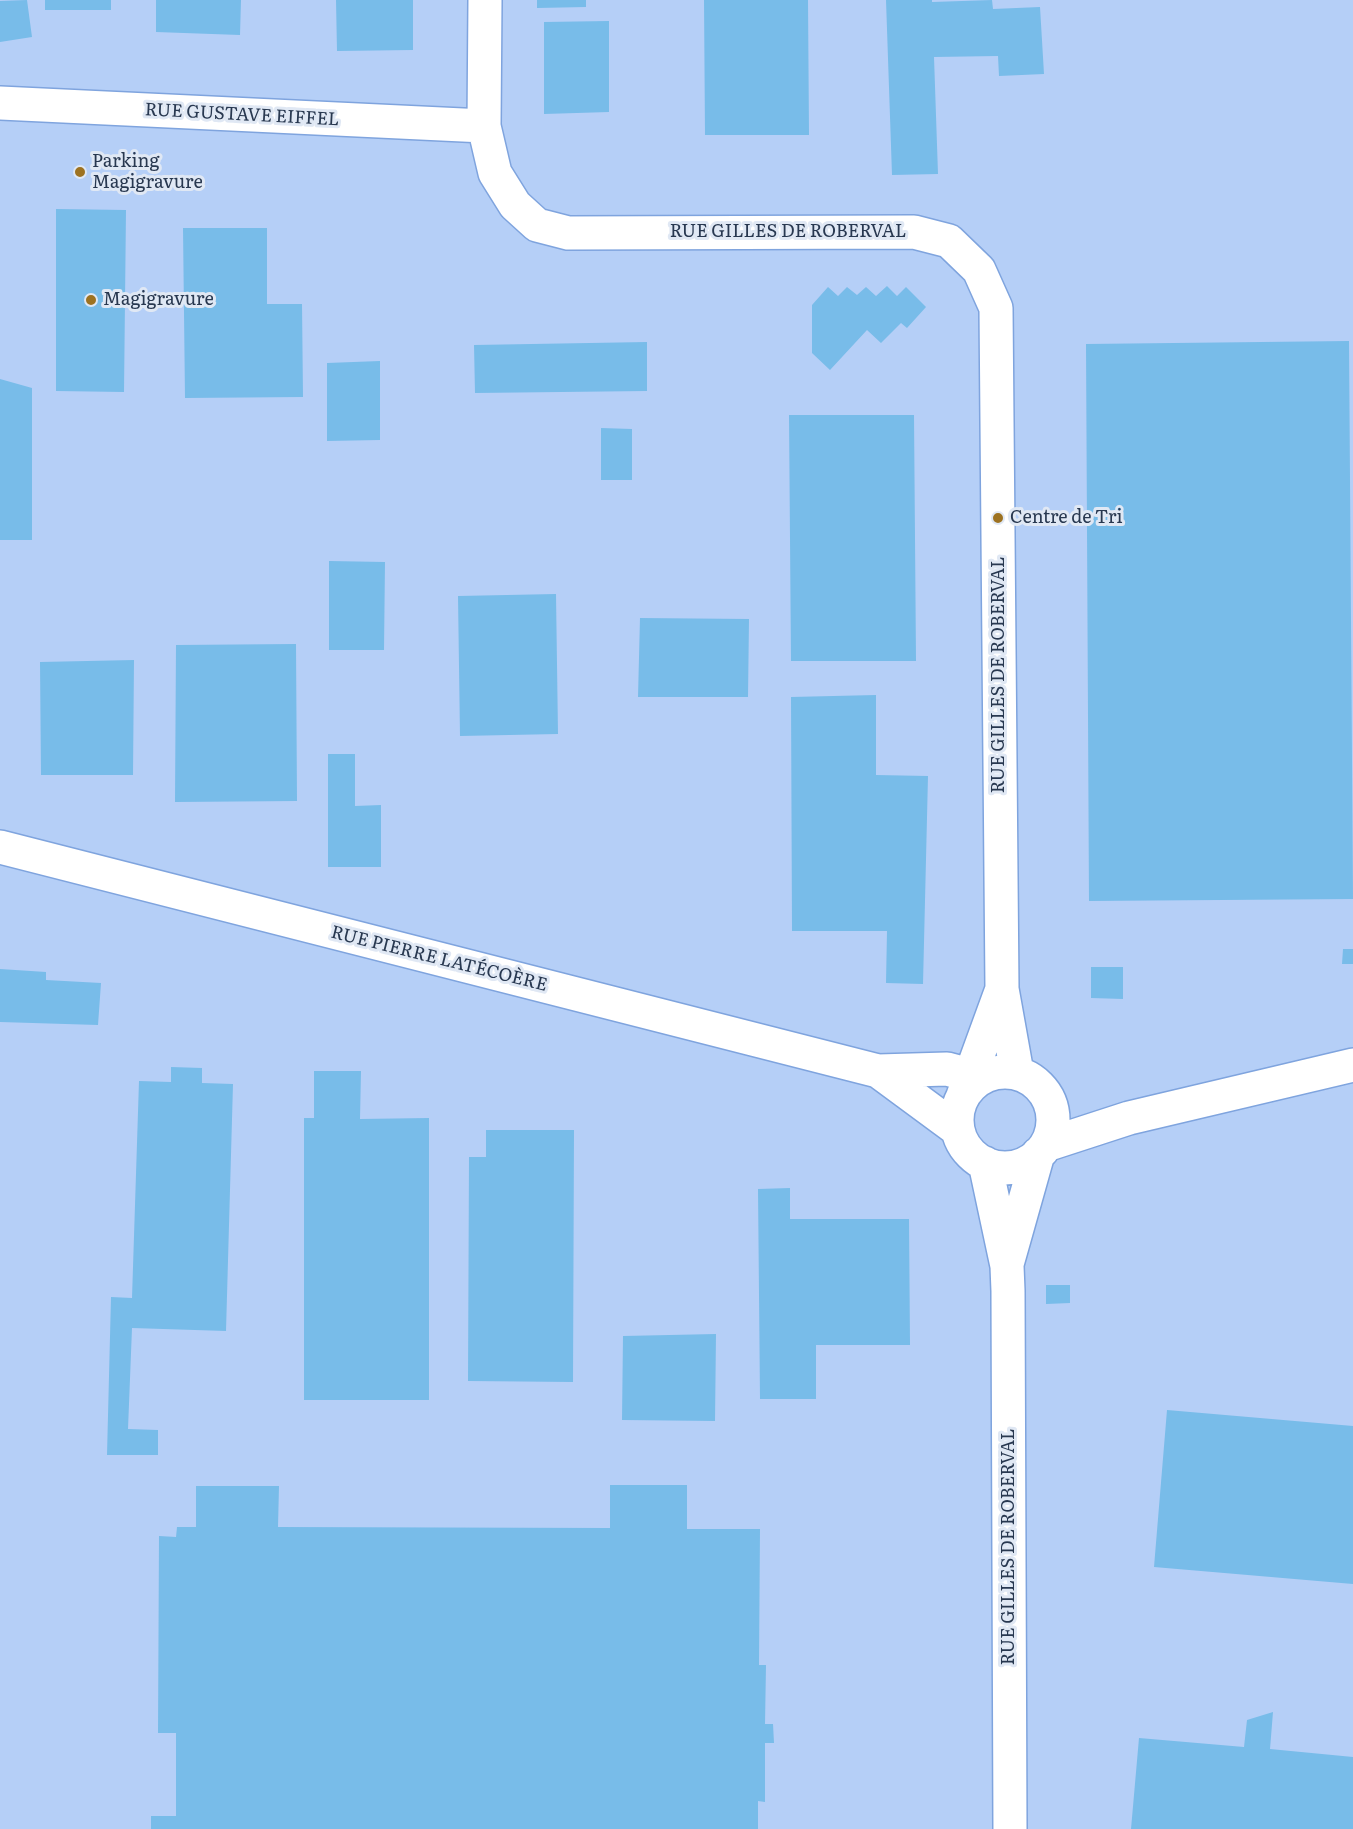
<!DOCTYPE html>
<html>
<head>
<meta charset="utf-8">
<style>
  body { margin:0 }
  canvas { display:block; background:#cbdbf4 }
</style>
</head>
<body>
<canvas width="1353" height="1829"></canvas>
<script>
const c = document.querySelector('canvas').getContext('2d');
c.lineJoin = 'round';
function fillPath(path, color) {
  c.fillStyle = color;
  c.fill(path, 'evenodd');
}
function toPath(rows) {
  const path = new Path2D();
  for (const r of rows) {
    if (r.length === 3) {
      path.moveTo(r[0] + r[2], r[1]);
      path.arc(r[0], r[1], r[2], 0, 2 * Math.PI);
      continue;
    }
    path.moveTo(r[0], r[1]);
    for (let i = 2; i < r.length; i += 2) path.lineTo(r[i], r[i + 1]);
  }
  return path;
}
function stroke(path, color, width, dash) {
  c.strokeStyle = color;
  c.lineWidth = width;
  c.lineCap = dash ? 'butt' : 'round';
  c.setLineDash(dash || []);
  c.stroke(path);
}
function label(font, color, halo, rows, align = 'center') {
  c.font = font + ' Literata,serif';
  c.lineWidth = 6;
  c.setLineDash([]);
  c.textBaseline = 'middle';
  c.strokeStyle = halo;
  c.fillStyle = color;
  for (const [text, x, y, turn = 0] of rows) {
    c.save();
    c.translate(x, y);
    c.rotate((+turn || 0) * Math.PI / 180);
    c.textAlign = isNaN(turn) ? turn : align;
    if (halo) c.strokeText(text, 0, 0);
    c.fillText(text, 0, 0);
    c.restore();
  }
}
const built = toPath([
  [0,0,1353,0,1353,1829,0,1829]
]);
const building = toPath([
  [27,0,32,37,0,42,0,1],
  [45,0,111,0,111,10,45,10],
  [156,0,241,0,240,35,156,32],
  [336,0,413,0,413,50,337,51],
  [537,0,586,0,586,7,537,8],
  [704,0,808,0,809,135,705,135],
  [886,0,932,0,932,2,992,0,993,9,1040,7,1044,74,999,76,998,56,934,57,938,174,892,175],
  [609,21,609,112,544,114,544,22],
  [56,209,126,210,124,392,56,391],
  [183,228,267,228,267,304,302,304,303,397,185,398],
  [887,286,897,296,906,287,926,307,907,328,901,323,881,343,867,330,830,370,812,353,812,305,828,287,838,296,847,287,857,295,866,287,876,296],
  [1349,341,1353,899,1089,901,1086,344],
  [647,342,647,391,475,393,474,345],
  [380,361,380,440,327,441,327,363],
  [0,379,32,388,32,540,0,540],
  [789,415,914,415,916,661,791,661],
  [601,428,632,429,632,480,601,480],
  [329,561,385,562,384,650,329,650],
  [556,594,558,734,460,736,458,596],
  [640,618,749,619,748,697,638,697],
  [296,644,297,801,175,802,176,645],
  [134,660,133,775,41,775,40,662],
  [876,695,876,775,928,776,923,984,886,983,887,931,792,931,791,697],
  [328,754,355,754,355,806,381,805,381,867,328,867],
  [1343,949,1353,949,1353,964,1342,964],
  [1091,967,1123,967,1123,999,1091,998],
  [0,969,46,972,46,980,101,983,98,1025,0,1022],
  [171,1067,202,1068,202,1083,233,1084,226,1331,132,1328,128,1429,158,1430,158,1455,107,1455,111,1297,132,1298,139,1081,171,1082],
  [314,1071,361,1071,360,1119,429,1118,429,1400,304,1400,304,1118,314,1118],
  [486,1130,574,1130,573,1382,468,1381,469,1157,486,1157],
  [790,1188,790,1219,909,1219,910,1345,816,1345,816,1399,760,1399,758,1189],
  [1046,1285,1070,1285,1070,1303,1046,1304],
  [716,1334,715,1421,622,1420,623,1336],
  [1167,1410,1353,1426,1353,1584,1154,1567],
  [610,1485,687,1485,687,1529,760,1529,759,1665,766,1665,765,1724,773,1724,774,1743,765,1743,765,1802,758,1801,758,1829,151,1829,151,1816,176,1816,176,1733,158,1733,159,1536,176,1537,177,1527,196,1527,196,1486,279,1486,278,1527,610,1528],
  [1273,1712,1270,1749,1353,1757,1353,1829,1131,1829,1139,1738,1244,1747,1247,1720]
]);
const minor = toPath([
  [485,0,484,126,495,173,515,205,537,225,568,233,914,232,949,241,979,270,996,308,1002,989,1017,1073],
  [0,103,484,126],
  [0,847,878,1071,947,1069,981,1078],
  [878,1071,958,1130],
  [1005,1120,48],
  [963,1096,1002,989],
  [1046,1145,1129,1118,1353,1065],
  [985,1163,1007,1266,1008,1291,1010,1829],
  [1007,1264,1038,1154]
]);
const markers = [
  [80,172,6,"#9d7221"],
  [91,300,6,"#9d7221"],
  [998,518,6,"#9d7221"]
];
const streetNames = [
  ["RUE GUSTAVE EIFFEL",242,115,3],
  ["RUE GILLES DE ROBERVAL",788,232],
  ["RUE GILLES DE ROBERVAL",999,675,-90],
  ["RUE PIERRE LATÉCOÈRE",439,959,14],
  ["RUE GILLES DE ROBERVAL",1009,1547,-90]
];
const poiNames = [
  ["Parking",92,162],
  ["Magigravure",92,183],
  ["Magigravure",103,300],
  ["Centre de Tri",1010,518]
];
fillPath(built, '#b5cff7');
fillPath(building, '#78bce9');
stroke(minor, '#7fa4de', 36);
stroke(minor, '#fff', 33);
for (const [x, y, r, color] of markers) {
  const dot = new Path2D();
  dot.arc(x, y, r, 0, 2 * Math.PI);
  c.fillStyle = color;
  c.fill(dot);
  stroke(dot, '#e0e8f4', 2);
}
label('18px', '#283850', '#e0e8f4', streetNames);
label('18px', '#283850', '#e0e8f4', poiNames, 'left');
</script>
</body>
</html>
